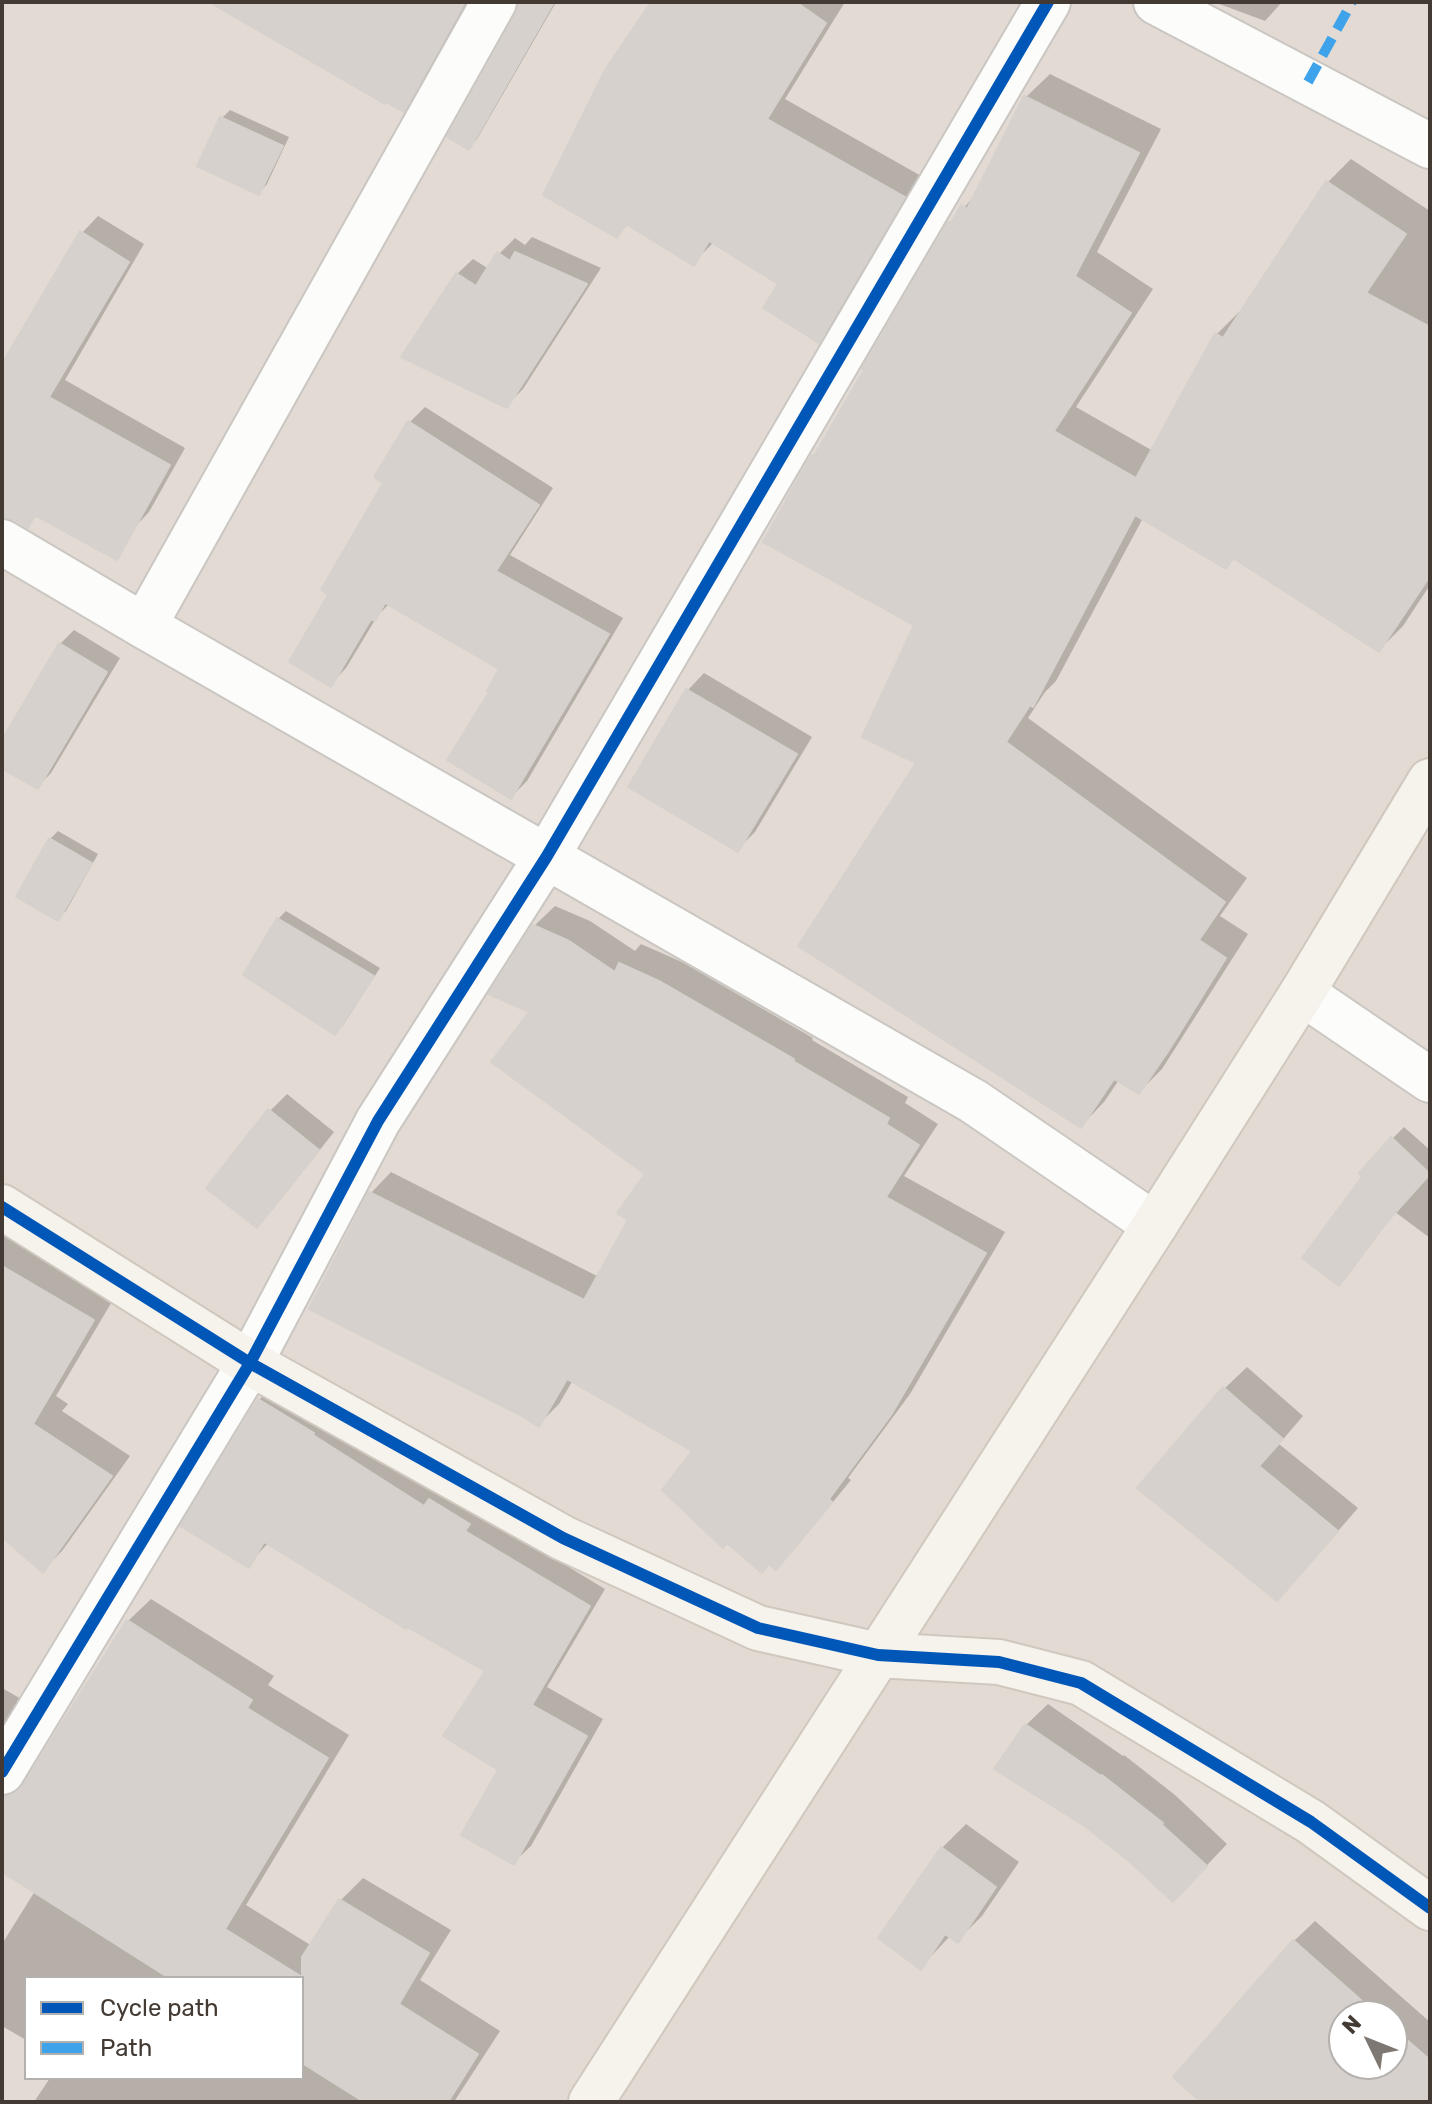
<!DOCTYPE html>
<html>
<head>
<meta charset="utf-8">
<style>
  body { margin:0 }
  #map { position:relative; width:1432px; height:2104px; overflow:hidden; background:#eeeae6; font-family:Rubik,sans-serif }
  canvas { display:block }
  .frame { position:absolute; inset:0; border:4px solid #433a33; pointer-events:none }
  .legend { position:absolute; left:24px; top:1976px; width:280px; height:104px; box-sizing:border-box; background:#fff; border:2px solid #b4b0ad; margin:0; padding:10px 14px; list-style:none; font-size:24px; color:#433a33 }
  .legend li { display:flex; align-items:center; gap:16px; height:40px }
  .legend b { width:40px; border:2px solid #b4b0ad }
  .north { position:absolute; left:1328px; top:2000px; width:80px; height:80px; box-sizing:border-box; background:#fff; border:2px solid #b4b0ad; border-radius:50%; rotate:313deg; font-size:22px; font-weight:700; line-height:32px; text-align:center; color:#433a33 }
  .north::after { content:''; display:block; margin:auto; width:28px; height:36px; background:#7f7872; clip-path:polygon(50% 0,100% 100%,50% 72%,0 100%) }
</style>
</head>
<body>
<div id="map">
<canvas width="1432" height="2104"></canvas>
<div class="frame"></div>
<ul class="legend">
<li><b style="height:10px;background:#0057b8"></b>Cycle path</li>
<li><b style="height:10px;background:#3fa3eb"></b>Path</li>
</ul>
<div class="north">N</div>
</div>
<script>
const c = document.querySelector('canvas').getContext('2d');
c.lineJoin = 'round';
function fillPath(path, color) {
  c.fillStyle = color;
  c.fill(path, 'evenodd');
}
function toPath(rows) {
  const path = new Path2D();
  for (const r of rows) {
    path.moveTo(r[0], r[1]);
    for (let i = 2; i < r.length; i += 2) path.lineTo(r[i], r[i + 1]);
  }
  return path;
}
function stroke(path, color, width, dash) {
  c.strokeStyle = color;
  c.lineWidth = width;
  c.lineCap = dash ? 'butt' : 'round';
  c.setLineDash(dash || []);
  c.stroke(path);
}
const residential = toPath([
  [2,2,1430,2,1430,2102,2,2102],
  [26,1978,302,1978,302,2078,26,2078],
  [1344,2016,1392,2016,1392,2064,1344,2064]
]);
const shadow = toPath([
  [221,2,472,2,423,90,403,110],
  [521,2,555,4,477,139,469,147],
  [654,2,845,2,785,99,923,177,839,320,819,340,781,284,714,242,693,263,629,223,617,236],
  [1214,2,1282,2,1265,21],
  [1050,74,1161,129,1097,252,1153,289,1076,407,1153,451,1217,334,1240,311,1242,312,1327,183,1351,159,1430,211,1430,585,1403,626,1379,650,1236,557,1226,567,1143,518,1056,681,1045,692,1028,718,1247,878,1220,916,1248,934,1162,1069,1139,1092,1119,1080,1104,1102,1081,1126,919,762,916,624,813,456,821,448,950,223,979,191,1026,97],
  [230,110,289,137,267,184,259,193,222,118],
  [98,216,144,244,65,380,185,448,149,512,133,529,38,514,29,523,2,509,2,368,82,233],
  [532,237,601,268,523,389,507,405,457,274,473,259,489,269,499,254,515,238,525,245],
  [425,407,553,488,510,555,623,618,527,781,511,797,492,692,502,668,389,604,378,615,346,668,331,684,331,594,386,482,409,423],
  [74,630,120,658,51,773,37,787,2,767,2,744,60,644],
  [704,673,812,737,755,832,738,849,688,690],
  [58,831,98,854,66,911,57,919,50,839],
  [555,906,590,921,635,951,641,944,682,962,813,1038,812,1040,908,1097,905,1103,938,1124,904,1176,1005,1232,910,1394,848,1478,851,1480,796,1547,775,1567,770,1563,695,1451,573,1380,559,1404,539,1424,312,1308,371,1193,391,1172,599,1277,631,1220,647,1173,533,1011,534,926],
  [286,911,380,968,343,1025,335,1033,278,919],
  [287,1094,334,1132,273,1209,256,1225,270,1111],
  [1404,1127,1430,1150,1430,1238,1395,1212,1351,1271,1339,1283,1392,1139],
  [2,1231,28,1246,26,1249,113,1300,56,1396,68,1404,62,1411,130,1456,62,1551,43,1570,2,1534],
  [1247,1367,1303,1416,1279,1444,1358,1508,1298,1577,1277,1599,1140,1488,1225,1388],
  [276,1383,481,1514,605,1589,547,1687,603,1719,531,1846,514,1862,488,1671,269,1542,248,1565,259,1400],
  [151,1599,274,1676,268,1685,349,1735,246,1905,312,1946,341,1900,363,1878,451,1930,420,1980,500,2031,454,2102,34,2102,50,2078,302,2078,302,1978,26,1978,26,2040,2,2026,2,1944,35,1891,2,1870,2,1759,11,1771,26,1775,33,1773,128,1621],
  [2,1688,23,1700,2,1737],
  [1048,1704,1123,1756,1124,1755,1175,1795,1227,1844,1194,1879,1026,1725],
  [966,1824,1019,1862,982,1916,958,1940,950,1936,921,1967,881,1938,942,1848],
  [1315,1921,1430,2022,1430,2102,1204,2102,1294,1941],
  [1344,2016,1392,2016,1392,2064,1344,2064]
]);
const building = toPath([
  [209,2,465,2,404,112,386,102,385,104,209,2],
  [519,2,554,2,469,150,447,137,516,14,519,2],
  [651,2,796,2,826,23,767,119,905,197,819,343,763,308,778,284,709,241,694,266,626,224,617,238,543,195,605,70,651,2],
  [1024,96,1139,153,1075,276,1131,313,1054,431,1136,478,1215,333,1223,338,1326,181,1406,234,1366,293,1430,327,1430,576,1379,652,1233,558,1226,569,1135,515,1033,707,1030,705,1006,742,1225,902,1199,940,1226,958,1169,1050,1139,1094,1114,1079,1081,1128,798,946,916,763,862,737,914,625,763,542,808,461,812,455,814,456,864,370,862,369,948,222,951,223,961,205,967,209,1024,96],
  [220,117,283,146,259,195,197,166,220,117],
  [80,231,129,262,49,397,170,465,117,560,35,515,28,528,15,520,2,517,2,364,80,231],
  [497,252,510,261,515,252,587,284,507,408,401,357,456,273,476,286,497,252],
  [408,421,539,505,496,571,609,634,511,799,447,760,489,692,487,691,499,669,385,603,375,621,371,619,331,687,289,662,328,595,321,590,383,483,374,477,408,421],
  [59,643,107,672,38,789,2,769,2,740,59,643],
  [686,689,797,754,738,852,628,787,686,689],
  [49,838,92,863,58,921,16,897,49,838],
  [277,918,374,976,335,1035,243,975,277,918],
  [533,925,569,941,615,972,619,963,661,982,794,1059,793,1061,889,1118,886,1124,919,1145,886,1197,986,1253,891,1415,829,1499,832,1502,776,1570,769,1564,762,1573,727,1543,723,1548,662,1490,692,1451,567,1379,539,1427,520,1415,309,1309,369,1192,584,1300,628,1220,617,1213,645,1174,491,1062,529,1012,489,994,533,925],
  [268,1109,319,1150,257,1228,206,1188,268,1109],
  [1391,1137,1430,1174,1386,1223,1339,1286,1302,1258,1362,1177,1359,1173,1391,1137],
  [2,1266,94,1320,33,1424,112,1476,43,1573,2,1537,2,1266],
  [1223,1387,1283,1439,1259,1466,1338,1531,1277,1601,1137,1488,1223,1387],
  [258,1399,314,1433,313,1435,424,1506,429,1499,470,1524,465,1531,590,1606,532,1705,587,1736,514,1865,461,1835,498,1770,443,1736,485,1671,407,1627,406,1629,264,1542,249,1568,180,1526,258,1399],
  [127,1620,252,1700,247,1708,328,1758,225,1929,302,1977,302,1957,339,1899,429,1953,399,2004,478,2054,448,2102,364,2102,302,2063,302,1978,169,1978,2,1872,2,1797,15,1793,23,1785,127,1620],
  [1025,1724,1101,1776,1102,1775,1163,1823,1162,1825,1207,1866,1173,1902,1131,1863,1086,1827,994,1769,1025,1724],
  [941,1847,996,1887,958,1943,945,1934,921,1970,878,1938,941,1847],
  [1293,1940,1379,2016,1344,2016,1344,2064,1392,2064,1392,2027,1430,2060,1430,2102,1201,2102,1173,2077,1293,1940]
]);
const street = toPath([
  [1156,2,1430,146],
  [2,542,144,626,973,1101,1155,1225],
  [144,626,494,2],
  [1302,993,1430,1080],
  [2,1772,250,1363,378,1121,547,856,1048,2]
]);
const secondary = toPath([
  [2,1207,250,1363,563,1538,758,1628,878,1655,999,1662,1081,1683,1311,1822,1430,1908],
  [591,2102,1155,1225,1302,993,1430,781]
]);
const quiet = toPath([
  [1308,82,1352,2]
]);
const cycleway = toPath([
  [2,1207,250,1363,563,1538,758,1628,878,1655,999,1662,1081,1683,1311,1822,1430,1908],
  [2,1772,250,1363,378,1121,547,856,1048,2]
]);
fillPath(residential, '#e3dbd3');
fillPath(shadow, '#0003');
fillPath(building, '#d6d1cd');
stroke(building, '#d6d1cc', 2);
stroke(street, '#cac6c2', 48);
stroke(secondary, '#cfc8be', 48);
stroke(street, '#fcfcfb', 44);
stroke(secondary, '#f6f2ec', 44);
stroke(quiet, '#3fa3eb', 10, [20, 10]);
stroke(cycleway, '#0057b8', 12);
</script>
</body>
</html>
